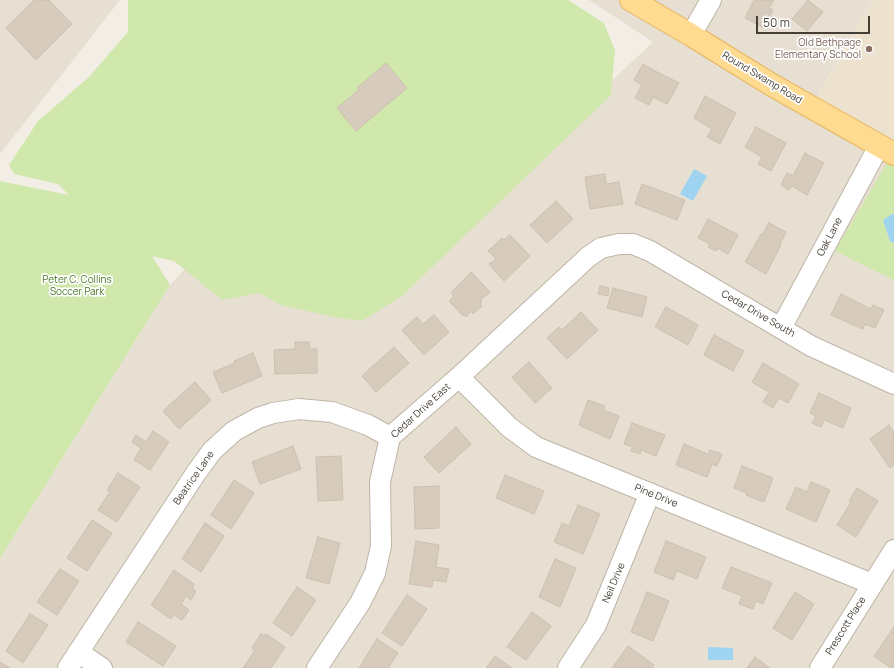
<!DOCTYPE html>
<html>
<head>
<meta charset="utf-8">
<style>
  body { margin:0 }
  #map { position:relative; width:894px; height:668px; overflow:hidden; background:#f3eee5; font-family:Manrope,sans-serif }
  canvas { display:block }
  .scale { position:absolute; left:756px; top:16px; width:114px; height:18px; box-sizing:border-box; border:2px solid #453e34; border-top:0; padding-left:5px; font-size:12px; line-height:14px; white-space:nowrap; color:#453e34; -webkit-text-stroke:3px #fff; paint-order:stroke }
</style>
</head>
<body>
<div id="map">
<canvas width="894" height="668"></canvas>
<div class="scale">50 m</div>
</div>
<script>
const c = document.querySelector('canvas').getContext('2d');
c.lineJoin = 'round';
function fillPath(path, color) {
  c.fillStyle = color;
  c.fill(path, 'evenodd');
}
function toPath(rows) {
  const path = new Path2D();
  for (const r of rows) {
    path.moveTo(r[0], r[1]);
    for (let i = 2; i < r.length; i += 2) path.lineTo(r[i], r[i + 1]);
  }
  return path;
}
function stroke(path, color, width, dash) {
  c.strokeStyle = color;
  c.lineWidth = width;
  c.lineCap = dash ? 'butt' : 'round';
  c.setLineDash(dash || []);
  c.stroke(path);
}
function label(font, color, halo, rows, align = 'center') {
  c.font = font + ' Manrope,sans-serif';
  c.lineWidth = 3.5;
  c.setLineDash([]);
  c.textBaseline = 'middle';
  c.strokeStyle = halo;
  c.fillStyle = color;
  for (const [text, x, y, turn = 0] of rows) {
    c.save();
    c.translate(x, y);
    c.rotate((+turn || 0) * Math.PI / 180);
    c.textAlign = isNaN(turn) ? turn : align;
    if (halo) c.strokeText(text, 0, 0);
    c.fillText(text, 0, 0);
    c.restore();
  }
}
const residential = toPath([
  [0,0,120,0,0,154],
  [589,0,873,0,817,97,894,143,894,668,0,668,0,558,170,285,204,248,366,311,653,42]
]);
const education = toPath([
  [873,0,894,0,894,143,817,98]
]);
const green = toPath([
  [128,0,568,0,604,23,615,50,611,95,402,296,362,321,334,317,281,305,259,293,222,300,174,261,152,256,170,285,0,558,0,181,69,195,58,184,14,174,9,165,38,121,88,78,128,32],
  [888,161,894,164,894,213,883,220,890,241,894,243,894,280,835,251]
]);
const water = toPath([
  [694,169,707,176,693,201,680,194],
  [894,213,894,243,890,241,883,220],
  [708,647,733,648,733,660,708,660]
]);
const building = toPath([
  [34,0,49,0,72,24,36,60,6,28,34,0],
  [754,0,774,0,769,8,773,10,764,28,745,18,754,0],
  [808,0,823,12,807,31,792,19,808,0],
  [386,63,407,88,356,131,337,108,359,90,357,88,386,63],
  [643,64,657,72,679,83,667,104,653,97,649,105,635,98,642,85,634,80,643,64],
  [705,96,736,113,720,144,707,137,712,129,694,118,705,96],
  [756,127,786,143,771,171,758,164,762,157,745,147,756,127],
  [805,153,824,163,807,195,792,186,789,190,781,185,787,173,793,176,805,153],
  [605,174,606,184,619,182,623,204,590,209,585,177,605,174],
  [642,184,685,200,677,220,635,204,642,184],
  [556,201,573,219,547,243,530,225,556,201],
  [708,219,738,235,728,254,717,248,716,251,708,247,710,244,698,238,708,219],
  [769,223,786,232,780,244,781,245,766,274,745,262,761,234,762,235,769,223],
  [510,235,530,256,504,281,489,264,496,259,488,251,502,238,504,240,510,235],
  [471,272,490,292,480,300,482,302,480,304,482,306,473,314,471,311,466,317,464,315,463,316,449,301,454,296,451,293,471,272],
  [600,286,609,288,608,296,598,294,600,286],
  [613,288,647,297,642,317,607,308,613,288],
  [841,294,871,309,873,305,884,310,875,328,865,324,863,329,831,315,841,294],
  [666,307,698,325,688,345,655,327,666,307],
  [581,312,598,330,567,359,547,338,559,327,562,330,581,312],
  [434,315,449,332,424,355,402,330,417,317,423,324,434,315],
  [714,335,744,351,733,371,704,355,714,335],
  [295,342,309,342,310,349,317,349,317,373,275,374,274,350,295,349,295,342],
  [394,347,409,363,376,392,362,376,394,347],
  [253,353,262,376,222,393,213,372,235,363,234,361,253,353],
  [529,362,552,388,535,403,512,377,529,362],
  [763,363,799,384,788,403,779,398,773,408,763,402,769,392,752,382,763,363],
  [195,382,211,400,179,429,163,411,195,382],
  [819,393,851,408,843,428,824,420,821,427,812,423,816,416,810,413,819,393],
  [588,400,605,406,603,410,619,416,610,439,579,425,588,400],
  [632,423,665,435,656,456,641,450,640,454,631,451,633,447,624,444,632,423],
  [889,425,894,433,894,465,890,468,870,439,889,425],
  [456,427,471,444,439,473,424,457,456,427],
  [153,431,169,442,150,470,134,460,141,448,132,442,136,435,146,442,153,431],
  [684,444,708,454,710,450,722,454,717,466,712,464,707,477,676,465,684,444],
  [293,446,301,469,260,484,252,462,293,446],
  [341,456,343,500,318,501,316,457,341,456],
  [742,466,773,478,764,502,746,495,747,493,734,488,742,466],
  [118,473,140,487,117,522,98,510,110,492,107,490,118,473],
  [505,475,544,491,534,514,496,498,505,475],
  [234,480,254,493,231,529,211,515,234,480],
  [811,482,830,490,816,522,786,509,796,487,807,492,811,482],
  [439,486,439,528,415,529,414,487,439,486],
  [857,488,878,501,856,537,837,525,851,502,849,501,857,488],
  [578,505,600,514,583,554,554,542,562,523,569,526,578,505],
  [92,520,112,533,87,571,67,558,92,520],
  [205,523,224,536,201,572,182,559,205,523],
  [318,537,340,543,329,584,306,578,318,537],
  [416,541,439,545,436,567,449,569,446,582,433,580,432,587,409,584,416,541],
  [666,541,706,557,697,579,677,571,673,580,654,572,666,541],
  [555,559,576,568,560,607,539,597,555,559],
  [731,567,772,583,763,604,756,601,753,609,739,604,742,596,722,588,731,567],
  [60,569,79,581,57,615,37,602,60,569],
  [174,570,194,584,192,588,196,591,191,600,186,596,181,604,189,610,182,620,174,615,171,619,151,605,174,570],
  [297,587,316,600,292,636,273,623,297,587],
  [647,592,669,601,653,641,631,632,647,592],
  [795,592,814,604,792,640,773,628,795,592],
  [407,595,427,609,402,646,382,633,407,595],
  [532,612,551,626,526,660,507,647,532,612],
  [30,614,48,625,23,663,6,651,30,614],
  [138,622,176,646,163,666,126,642,138,622],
  [894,627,894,668,891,668,874,656,894,627],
  [261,634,264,636,266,634,285,647,271,668,243,668,255,650,252,648,261,634],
  [377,639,398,653,388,668,359,668,377,639],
  [628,646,654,665,652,668,612,668,628,646],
  [495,656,499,659,512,668,486,668,495,656],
  [755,657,770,668,747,668,755,657],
  [0,662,10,668,0,668,0,662]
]);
const minor = toPath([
  [691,35,711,0],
  [781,328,879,146],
  [459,377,509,427,536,447,872,584],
  [78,652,102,668],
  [68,668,196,473,212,451,234,431,258,418,273,413,299,409,332,412,368,425,390,437],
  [317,668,360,603,375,573,381,546,380,482,390,437,459,377,588,257,601,248,619,244,633,244,650,251,811,346,894,384],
  [568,668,596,625,650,493],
  [820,668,894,550]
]);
const major = toPath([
  [631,0,691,35,772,85,894,154]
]);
const markers = [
  [869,49,4,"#8d6e63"]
];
const educationNames = [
  ["Old Bethpage",861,43],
  ["Elementary School",861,55]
];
const streetNames = [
  ["Round Swamp Road",762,78,31],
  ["Oak Lane",830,237,-62],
  ["Cedar Drive South",758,314,30],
  ["Cedar Drive East",421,411,-42],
  ["Beatrice Lane",194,478,-55],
  ["Pine Drive",656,496,22],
  ["Neil Drive",614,583,-67],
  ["Prescott Place",846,626,-58]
];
const parkNames = [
  ["Peter C. Collins",77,280],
  ["Soccer Park",77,292]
];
fillPath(residential, '#e7dfd2');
fillPath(education, '#ece2ce');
fillPath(green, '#d0e8ac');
fillPath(water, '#9fd4f1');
fillPath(building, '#d7cbbd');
stroke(building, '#cfc0ad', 1);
stroke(minor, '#beb5a7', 22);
stroke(major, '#e6b65f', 24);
stroke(minor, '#fff', 20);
stroke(major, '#ffda91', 22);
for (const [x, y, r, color] of markers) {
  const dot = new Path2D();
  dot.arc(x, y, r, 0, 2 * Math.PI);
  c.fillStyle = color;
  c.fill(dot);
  stroke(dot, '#fff', 1.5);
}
label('10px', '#785e54', '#fff', educationNames, 'right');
label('10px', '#453e34', '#fff', streetNames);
label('10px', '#4a7826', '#fff', parkNames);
</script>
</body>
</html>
